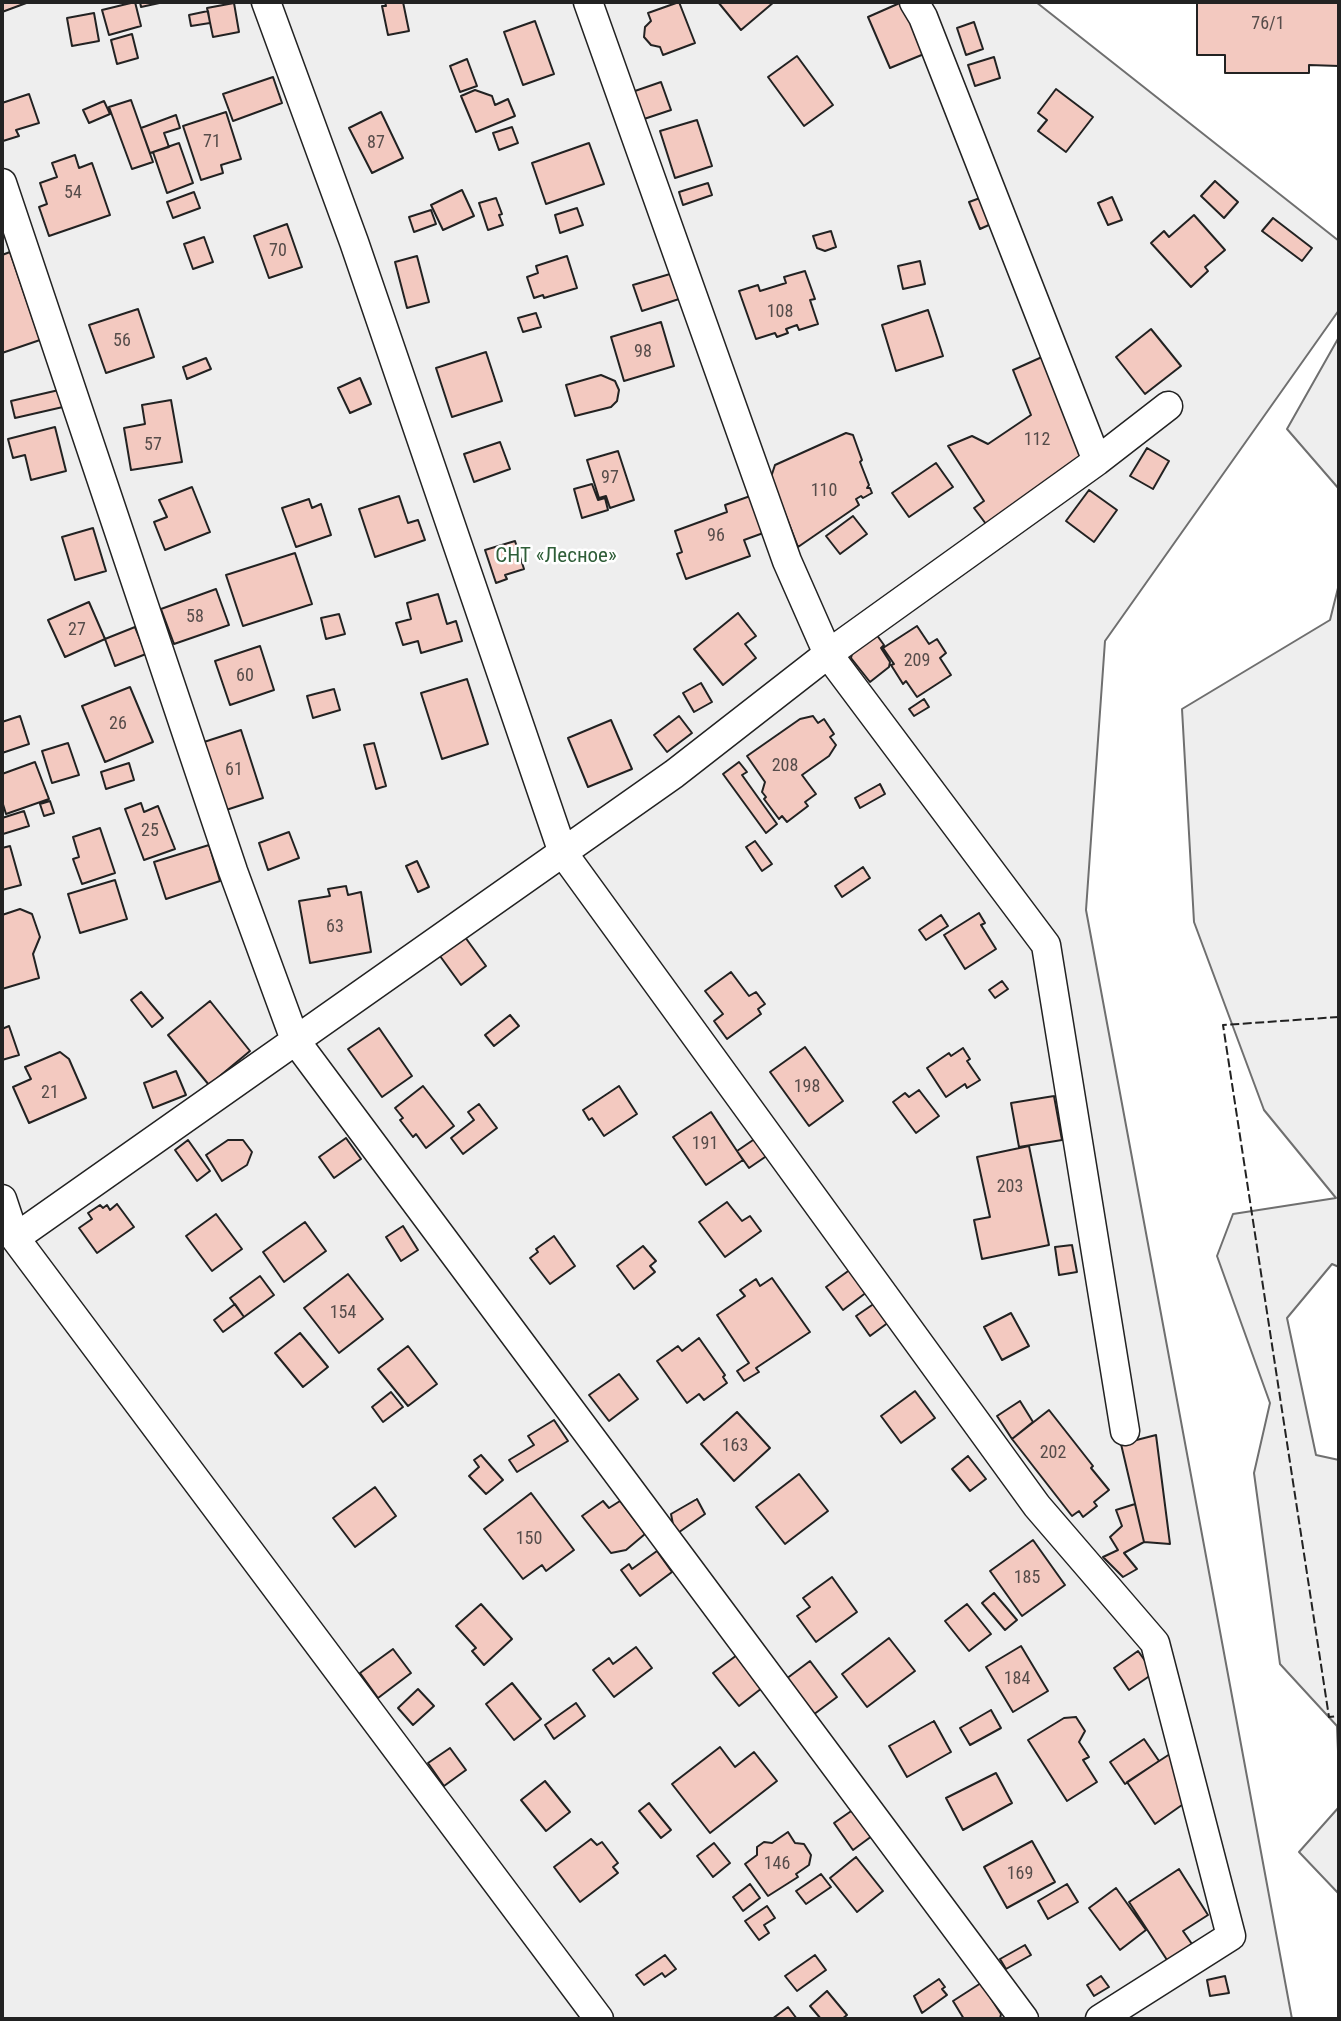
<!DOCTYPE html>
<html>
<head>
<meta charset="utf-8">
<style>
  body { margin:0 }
  #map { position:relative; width:1341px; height:2021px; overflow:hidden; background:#fff; font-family:"Roboto Condensed",sans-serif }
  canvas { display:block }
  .frame { position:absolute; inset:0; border:4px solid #222; pointer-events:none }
</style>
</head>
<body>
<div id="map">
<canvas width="1341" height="2021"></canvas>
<div class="frame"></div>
</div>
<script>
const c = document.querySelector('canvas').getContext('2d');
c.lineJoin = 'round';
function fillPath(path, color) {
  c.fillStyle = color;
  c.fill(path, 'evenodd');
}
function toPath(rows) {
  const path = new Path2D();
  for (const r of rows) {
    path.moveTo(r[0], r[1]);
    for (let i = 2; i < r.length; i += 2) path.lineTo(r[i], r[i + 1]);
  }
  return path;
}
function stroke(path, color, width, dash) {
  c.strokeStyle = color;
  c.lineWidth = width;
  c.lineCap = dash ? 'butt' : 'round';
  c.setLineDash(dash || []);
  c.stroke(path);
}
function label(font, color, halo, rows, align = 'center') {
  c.font = font + ' "Roboto Condensed",sans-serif';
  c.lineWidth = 5;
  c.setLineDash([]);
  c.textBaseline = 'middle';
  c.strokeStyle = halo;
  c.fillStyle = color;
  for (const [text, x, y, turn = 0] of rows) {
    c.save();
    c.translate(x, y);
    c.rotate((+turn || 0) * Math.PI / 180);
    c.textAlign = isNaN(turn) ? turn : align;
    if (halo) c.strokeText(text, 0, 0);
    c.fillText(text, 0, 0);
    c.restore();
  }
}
const green = toPath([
  [2,2,1036,2,1339,241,1339,310,1105,641,1086,910,1292,2019,2,2019,2,2],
  [1339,337,1339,489,1287,429,1339,337],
  [1339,584,1339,1267,1332,1264,1287,1318,1316,1455,1339,1460,1339,1776,1337,1726,1280,1664,1254,1473,1270,1403,1217,1256,1233,1214,1336,1198,1264,1110,1194,922,1182,709,1330,620,1339,584],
  [1339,1807,1339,1894,1299,1852,1339,1807]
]);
const building = toPath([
  [2,2,29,2,2,12,2,2],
  [135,2,141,26,109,35,102,10,135,2],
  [140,2,164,2,141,7,140,2],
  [385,2,403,2,409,31,388,35,382,6,386,6,385,2],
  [679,2,695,43,663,55,660,47,651,45,644,37,645,27,651,21,648,13,679,2],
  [718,2,774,2,741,30,718,2],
  [902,2,924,54,890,68,868,17,902,2],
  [1197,2,1339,2,1339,66,1309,65,1309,73,1225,73,1225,55,1197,55,1197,2],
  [234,3,239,32,213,37,207,8,234,3],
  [208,11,210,23,191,26,189,15,208,11],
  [94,13,99,41,72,46,67,18,94,13],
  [535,21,554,74,523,85,504,32,535,21],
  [974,22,983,49,966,55,957,28,974,22],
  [132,34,138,58,117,64,111,40,132,34],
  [797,56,833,105,804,126,768,77,797,56],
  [994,57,1000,78,975,86,968,65,994,57],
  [467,59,477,86,460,92,450,66,467,59],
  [273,77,282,103,233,121,223,94,273,77],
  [661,82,671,110,641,120,632,92,661,82],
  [1056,89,1093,117,1066,152,1038,131,1047,120,1038,113,1056,89],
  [475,90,492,96,495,105,508,99,515,116,476,132,461,96,475,90],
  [29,94,39,123,16,130,19,136,3,141,2,103,29,94],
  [131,100,153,162,132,169,109,107,131,100],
  [104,101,110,114,89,123,83,110,104,101],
  [226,112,241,159,221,165,223,173,201,180,183,126,226,112],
  [381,112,403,158,372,173,349,128,381,112],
  [176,115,180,128,164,133,169,147,150,153,141,128,176,115],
  [697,120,712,166,675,178,660,131,697,120],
  [512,127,518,143,499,150,493,133,512,127],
  [179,143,193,183,167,193,153,152,179,143],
  [589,143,604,184,546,204,532,163,589,143],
  [75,155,79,168,92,163,110,215,49,236,39,207,47,204,40,183,57,177,52,163,75,155],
  [1215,181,1238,202,1224,218,1201,196,1215,181],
  [708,183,712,195,683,205,679,192,708,183],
  [462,190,474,216,443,230,431,205,462,190],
  [194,192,200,208,173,218,167,202,194,192],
  [1112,197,1122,220,1108,225,1098,203,1112,197],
  [496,198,502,214,499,215,503,225,488,230,479,203,496,198],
  [980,198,991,224,980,229,969,202,980,198],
  [577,208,583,225,560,233,555,215,577,208],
  [431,210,436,224,414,232,409,217,431,210],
  [1194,215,1225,250,1205,267,1208,271,1191,287,1151,243,1164,231,1169,237,1194,215],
  [1273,218,1312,248,1302,261,1262,231,1273,218],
  [287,224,302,267,269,278,254,236,287,224],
  [831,231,836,247,825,251,817,248,813,236,831,231],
  [204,237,213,262,193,269,184,244,204,237],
  [10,252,40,340,2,353,2,255,10,252],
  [417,256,429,302,407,308,395,262,417,256],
  [567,256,577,288,544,298,543,295,534,298,527,277,538,273,536,266,567,256],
  [920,261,925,284,903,289,898,266,920,261],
  [805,271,815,299,810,300,818,324,799,330,797,325,786,329,788,333,777,337,775,333,756,339,739,291,758,285,760,291,786,283,784,277,805,271],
  [670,274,679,299,642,311,633,285,670,274],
  [138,309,154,357,106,373,89,325,138,309],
  [928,310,943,356,896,371,882,325,928,310],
  [536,313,541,327,523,332,518,318,536,313],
  [661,322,674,366,624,381,611,337,661,322],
  [1151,329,1181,366,1145,394,1116,357,1151,329],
  [486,352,502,401,452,417,436,368,486,352],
  [1042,357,1087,455,989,528,974,508,984,501,948,446,972,436,988,444,1031,415,1013,370,1042,357],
  [206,358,211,369,187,379,183,367,206,358],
  [601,375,615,381,619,390,617,401,611,407,575,416,566,385,601,375],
  [360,378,371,404,350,413,338,388,360,378],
  [59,390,63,407,15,418,11,401,59,390],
  [171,400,182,462,131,470,124,428,145,424,142,405,171,400],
  [55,427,66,471,31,480,25,455,13,458,8,439,55,427],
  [846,433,853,435,862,460,860,462,869,485,867,488,870,488,872,493,863,498,861,496,856,499,859,505,798,547,771,477,775,465,846,433],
  [500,442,510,469,474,482,464,454,500,442],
  [1147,448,1169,461,1153,489,1130,476,1147,448],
  [618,451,634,500,610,508,606,496,599,498,587,460,618,451],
  [936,463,953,487,909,517,892,493,936,463],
  [592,484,598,500,605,498,608,510,582,518,574,489,592,484],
  [192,487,210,532,165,550,154,522,167,517,159,500,192,487],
  [1089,490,1117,510,1094,542,1066,521,1089,490],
  [753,495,766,532,744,540,750,556,686,579,677,554,682,552,675,531,727,512,725,505,753,495],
  [399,496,408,523,418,520,425,540,375,557,359,509,399,496],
  [309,499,312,508,321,504,331,535,296,547,282,508,309,499],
  [853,516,867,534,840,554,826,536,853,516],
  [93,528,106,571,75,580,62,537,93,528],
  [515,541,524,569,505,575,507,579,496,583,485,550,515,541],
  [295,553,312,604,243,626,226,575,295,553],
  [216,589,229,625,174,644,161,609,216,589],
  [438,594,447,624,456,621,462,641,421,653,418,641,403,645,396,623,411,619,407,603,438,594],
  [89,602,105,639,65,657,48,620,89,602],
  [738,613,756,636,745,644,756,658,723,685,694,649,738,613],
  [339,614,345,634,326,639,321,618,339,614],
  [917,626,929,644,937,639,946,653,940,658,951,675,917,697,906,681,903,684,891,665,894,664,883,648,917,626],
  [135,627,146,654,115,666,105,639,135,627],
  [876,634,884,645,881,648,890,662,889,667,870,682,851,658,853,649,876,634],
  [260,646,274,690,230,705,215,661,260,646],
  [467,679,488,744,442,759,421,693,467,679],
  [701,683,712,702,694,712,683,693,701,683],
  [130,687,153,742,105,762,82,706,130,687],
  [334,689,340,710,313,718,307,696,334,689],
  [924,699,929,707,914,716,909,709,924,699],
  [20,716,29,744,2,753,2,722,20,716],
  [679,716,692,733,667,752,654,735,679,716],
  [813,716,818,723,824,719,834,734,830,737,836,745,829,756,802,775,816,794,805,802,808,806,787,822,782,816,779,819,764,799,766,797,762,792,765,782,747,756,800,719,813,716],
  [611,720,632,769,588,787,568,738,611,720],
  [241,730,263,798,226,810,204,742,241,730],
  [68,743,79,775,52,783,42,751,68,743],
  [374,743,386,786,376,789,364,745,374,743],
  [35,762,49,799,6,814,2,801,2,774,35,762],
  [739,762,747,772,742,775,777,824,766,833,723,774,739,762],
  [129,763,134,780,106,789,101,772,129,763],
  [880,784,885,794,860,808,855,798,880,784],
  [50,801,54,813,44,816,40,804,50,801],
  [141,803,144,812,158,806,175,849,144,860,125,809,141,803],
  [24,811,29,826,3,834,2,818,24,811],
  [100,828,115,873,82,884,73,859,79,857,73,837,100,828],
  [289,832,299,858,268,870,259,843,289,832],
  [755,841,772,864,762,871,746,847,755,841],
  [209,845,220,881,166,899,154,862,209,845],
  [10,846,21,885,2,890,2,848,10,846],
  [417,861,429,887,418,892,406,866,417,861],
  [863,867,870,878,842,897,835,886,863,867],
  [115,880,127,919,80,933,68,894,115,880],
  [346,886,348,895,361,892,371,952,310,963,299,901,330,896,328,889,346,886],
  [20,909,32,914,40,937,33,954,39,978,2,989,2,915,20,909],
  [979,913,985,923,981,925,996,949,965,969,944,935,979,913],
  [941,915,948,926,926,940,919,930,941,915],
  [465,937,486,966,461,985,440,956,465,937],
  [731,972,749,996,756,992,765,1004,758,1009,761,1014,727,1039,714,1021,723,1014,705,991,731,972],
  [1002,981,1008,989,995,998,989,990,1002,981],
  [141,992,163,1018,152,1027,131,1000,141,992],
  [210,1001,250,1051,209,1085,168,1035,210,1001],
  [510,1015,519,1026,494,1046,485,1035,510,1015],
  [9,1026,19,1055,2,1060,2,1029,9,1026],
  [379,1028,412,1076,382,1097,348,1049,379,1028],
  [805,1047,843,1101,809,1126,770,1072,805,1047],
  [963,1048,970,1059,967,1061,980,1080,967,1088,965,1084,946,1097,927,1068,949,1053,951,1056,963,1048],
  [60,1052,69,1059,86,1098,29,1123,13,1087,31,1079,25,1067,60,1052],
  [176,1071,186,1095,153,1108,144,1083,176,1071],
  [423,1086,454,1126,426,1148,416,1134,413,1137,400,1120,403,1118,395,1108,423,1086],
  [619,1086,637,1114,604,1136,592,1118,589,1120,583,1110,619,1086],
  [919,1090,939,1116,916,1133,893,1102,905,1093,909,1097,919,1090],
  [1054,1096,1062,1140,1019,1147,1011,1103,1054,1096],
  [479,1104,497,1128,463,1154,451,1138,474,1120,468,1112,479,1104],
  [711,1112,743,1160,706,1185,673,1137,711,1112],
  [346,1138,361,1159,334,1178,319,1157,346,1138],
  [756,1138,768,1155,749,1168,737,1151,756,1138],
  [188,1140,210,1171,197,1181,175,1150,188,1140],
  [228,1140,243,1140,252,1152,247,1165,222,1181,206,1155,228,1140],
  [1029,1146,1049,1245,982,1259,974,1220,990,1217,977,1157,1029,1146],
  [727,1202,742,1221,750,1216,761,1231,725,1257,699,1222,727,1202],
  [117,1204,134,1227,97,1253,79,1228,92,1219,88,1213,100,1205,103,1208,107,1205,110,1210,117,1204],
  [216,1214,242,1249,212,1271,186,1236,216,1214],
  [305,1222,326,1251,284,1282,263,1252,305,1222],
  [403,1226,418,1250,401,1261,386,1237,403,1226],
  [554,1236,575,1266,550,1284,530,1258,538,1252,536,1249,554,1236],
  [1072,1245,1077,1272,1059,1275,1055,1247,1072,1245],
  [643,1246,656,1261,650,1266,655,1272,634,1289,617,1266,643,1246],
  [851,1269,867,1292,843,1310,826,1287,851,1269],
  [348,1274,383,1319,339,1353,304,1308,348,1274],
  [260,1276,274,1295,244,1317,230,1298,260,1276],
  [772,1278,810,1332,756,1368,759,1372,744,1381,737,1371,749,1363,717,1315,745,1296,740,1290,756,1279,760,1286,772,1278],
  [875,1303,889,1322,870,1336,856,1316,875,1303],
  [235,1304,244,1317,223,1332,214,1320,235,1304],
  [1011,1313,1029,1346,1002,1360,984,1327,1011,1313],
  [300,1333,328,1367,303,1387,275,1353,300,1333],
  [699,1338,725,1375,723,1377,727,1383,704,1400,699,1394,687,1403,657,1361,678,1346,682,1351,699,1338],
  [408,1346,437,1384,408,1406,378,1369,408,1346],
  [619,1374,638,1399,609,1421,589,1395,619,1374],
  [915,1391,935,1418,901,1443,881,1416,915,1391],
  [391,1392,403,1407,383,1422,372,1407,391,1392],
  [1020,1401,1033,1422,1012,1439,997,1416,1020,1401],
  [1049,1410,1093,1466,1091,1468,1109,1490,1094,1502,1097,1506,1083,1517,1079,1511,1072,1516,1012,1439,1049,1410],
  [737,1412,770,1448,734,1481,701,1444,737,1412],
  [554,1420,568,1441,517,1472,509,1460,534,1445,528,1436,554,1420],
  [1156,1435,1170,1544,1144,1542,1121,1444,1156,1435],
  [481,1455,503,1480,486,1494,469,1476,479,1467,474,1460,481,1455],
  [968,1456,986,1479,970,1491,952,1469,968,1456],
  [799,1474,828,1511,785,1544,756,1507,799,1474],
  [375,1487,396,1516,355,1547,333,1518,375,1487],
  [531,1493,574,1550,546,1571,542,1565,523,1579,484,1529,531,1493],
  [697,1499,705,1514,675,1535,671,1514,697,1499],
  [603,1501,609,1508,620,1501,645,1534,626,1550,611,1553,582,1516,603,1501],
  [1135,1504,1144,1542,1124,1553,1137,1569,1123,1577,1103,1557,1118,1550,1110,1537,1122,1526,1116,1510,1135,1504],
  [1033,1540,1065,1585,1022,1616,990,1571,1033,1540],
  [657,1551,672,1572,640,1596,621,1570,629,1564,632,1569,657,1551],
  [832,1577,857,1612,816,1642,797,1616,810,1607,803,1598,832,1577],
  [994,1593,1017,1620,1005,1630,982,1603,994,1593],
  [481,1604,512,1639,484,1665,472,1651,476,1648,456,1626,481,1604],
  [967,1604,991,1634,969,1651,945,1621,967,1604],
  [889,1638,915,1671,867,1707,842,1674,889,1638],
  [1021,1646,1048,1691,1013,1712,986,1667,1021,1646],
  [636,1647,652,1668,614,1697,593,1670,609,1658,613,1664,636,1647],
  [393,1649,411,1673,378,1698,360,1673,393,1649],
  [1138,1651,1154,1673,1129,1690,1114,1668,1138,1651],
  [737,1655,762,1688,739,1706,713,1673,737,1655],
  [810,1661,837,1697,813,1715,786,1679,810,1661],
  [512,1683,541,1719,514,1740,486,1704,512,1683],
  [418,1689,434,1706,413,1725,398,1708,418,1689],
  [576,1703,585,1716,554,1739,545,1725,576,1703],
  [991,1710,1001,1728,970,1745,960,1728,991,1710],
  [1076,1717,1085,1731,1079,1742,1089,1757,1083,1760,1097,1782,1067,1801,1028,1740,1064,1718,1076,1717],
  [934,1721,951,1752,907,1777,889,1746,934,1721],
  [1144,1739,1159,1761,1125,1784,1110,1762,1144,1739],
  [720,1747,735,1767,754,1752,777,1781,710,1833,672,1784,720,1747],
  [450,1748,466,1770,444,1786,428,1763,450,1748],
  [1176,1750,1189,1800,1155,1824,1127,1782,1176,1750],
  [996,1773,1012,1803,963,1830,946,1798,996,1773],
  [545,1781,570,1812,546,1831,521,1800,545,1781],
  [649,1803,671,1830,661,1838,639,1811,649,1803],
  [857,1807,876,1833,853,1850,834,1823,857,1807],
  [788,1832,795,1843,804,1844,811,1855,809,1865,796,1874,798,1877,768,1896,745,1864,757,1855,757,1847,764,1842,772,1843,788,1832],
  [591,1839,597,1845,602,1842,618,1863,613,1867,618,1873,580,1902,554,1867,591,1839],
  [1032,1841,1055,1882,1007,1908,984,1867,1032,1841],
  [714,1843,730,1863,713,1877,697,1856,714,1843],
  [856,1857,883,1891,857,1912,830,1878,856,1857],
  [1179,1869,1208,1915,1183,1931,1194,1947,1169,1963,1129,1902,1179,1869],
  [821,1874,831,1887,806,1904,796,1891,821,1874],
  [750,1884,760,1898,743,1911,733,1897,750,1884],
  [1067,1884,1078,1902,1048,1919,1038,1901,1067,1884],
  [1116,1888,1146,1930,1120,1950,1089,1908,1116,1888],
  [767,1906,775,1918,764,1925,769,1933,759,1940,745,1921,767,1906],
  [1025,1945,1031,1955,1006,1969,1000,1959,1025,1945],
  [665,1955,676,1969,665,1977,662,1973,644,1985,636,1975,665,1955],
  [815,1955,826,1970,797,1991,785,1976,815,1955],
  [1101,1976,1109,1987,1094,1996,1087,1985,1101,1976],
  [1225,1976,1229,1993,1210,1996,1207,1980,1225,1976],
  [939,1979,945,1987,942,1989,947,1995,922,2013,914,1996,939,1979],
  [981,1983,1001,2014,1000,2019,964,2019,953,2001,981,1983],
  [827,1991,847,2015,842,2019,821,2019,810,2006,827,1991],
  [788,2007,797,2019,772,2019,788,2007]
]);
const street = toPath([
  [266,2,354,242,563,853,1037,1506,1155,1643,1231,1936,1100,2019],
  [588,2,787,561,828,654,1046,945,1125,1431],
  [914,2,923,17,1097,461],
  [2,183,233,871,295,1040,1024,2019],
  [2,1199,15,1238,599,2019],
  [15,1238,674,774,828,654,1097,461,1168,406]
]);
const fence = toPath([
  [1339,1017,1223,1025,1329,1717,1339,1716]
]);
const numberNames = [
  ["76/1",1268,24],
  ["71",212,142],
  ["87",376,143],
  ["54",73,193],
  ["70",278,251],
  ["108",780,312],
  ["56",122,341],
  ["98",643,352],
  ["112",1037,440],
  ["57",153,445],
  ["97",610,478],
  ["110",824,491],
  ["96",716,536],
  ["58",195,617],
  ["27",77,630],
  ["209",917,661],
  ["60",245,676],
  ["26",118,724],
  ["208",785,766],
  ["61",234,770],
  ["25",150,831],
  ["63",335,927],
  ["198",807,1087],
  ["21",50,1093],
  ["191",705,1144],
  ["203",1010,1187],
  ["154",343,1313],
  ["163",735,1446],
  ["202",1053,1453],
  ["150",529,1539],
  ["185",1027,1578],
  ["184",1017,1679],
  ["146",777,1864],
  ["169",1020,1874]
];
const parkNames = [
  ["СНТ «Лесное»",556,557]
];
fillPath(green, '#eee');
stroke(green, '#6f6f6f', 2);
fillPath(building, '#f3c9c0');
stroke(building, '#222', 2);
stroke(street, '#222', 31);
stroke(street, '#fff', 28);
stroke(fence, '#222', 2, [9, 3.5]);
label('18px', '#564c4a', null, numberNames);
label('21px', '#2f5e38', '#fff', parkNames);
</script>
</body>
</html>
